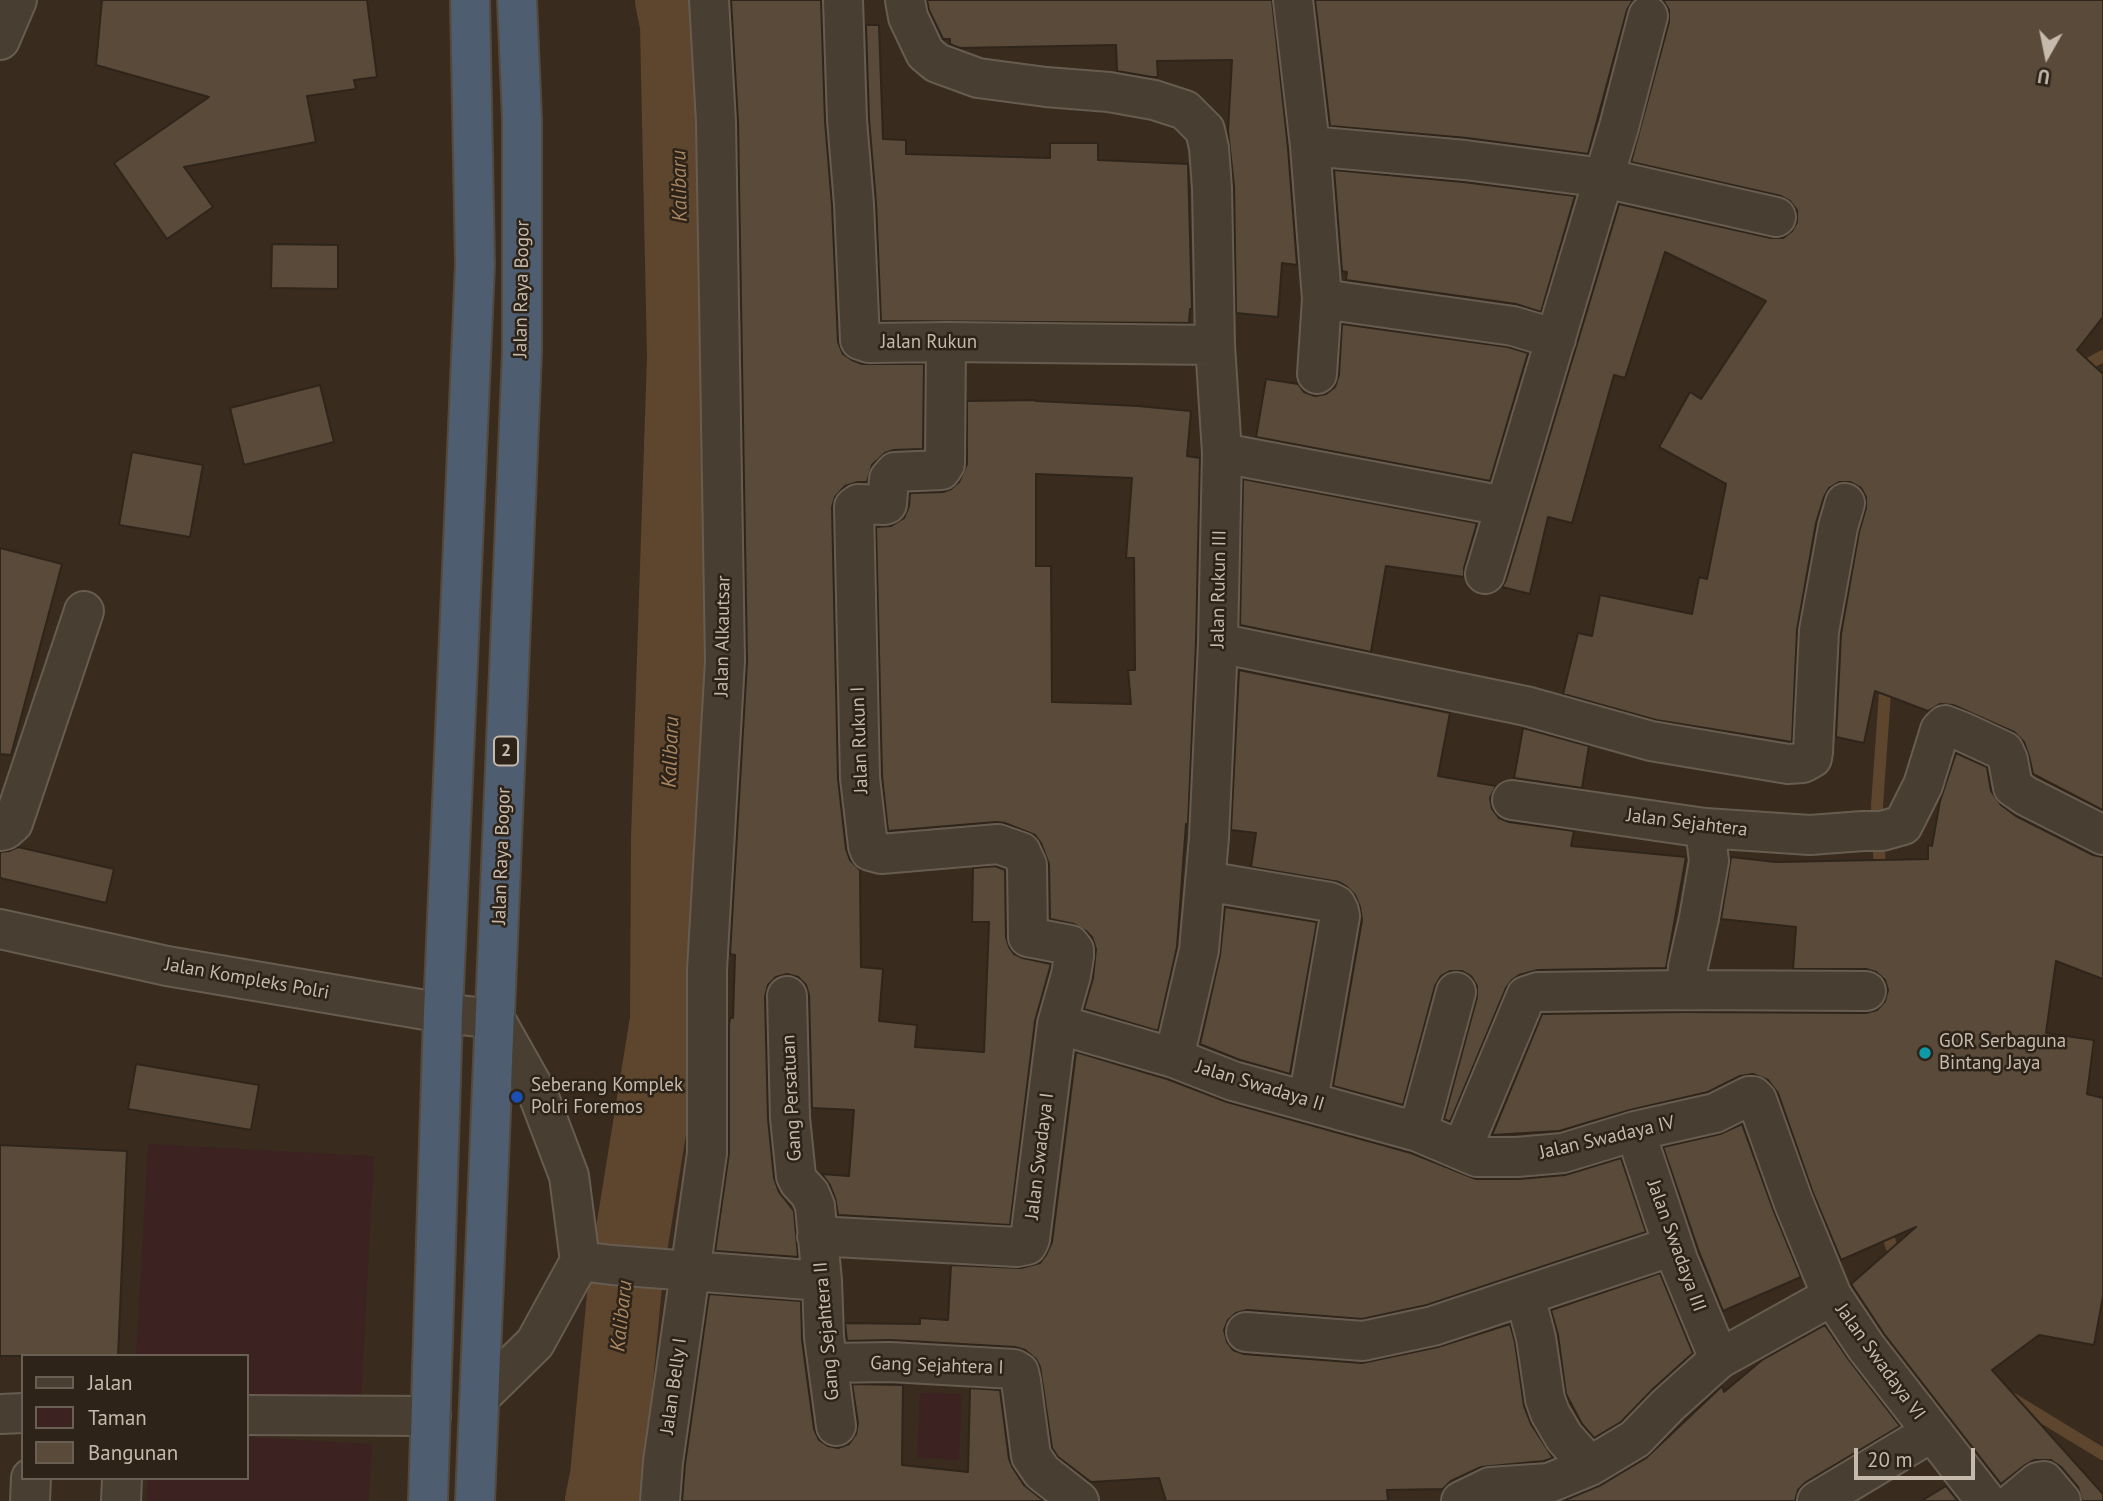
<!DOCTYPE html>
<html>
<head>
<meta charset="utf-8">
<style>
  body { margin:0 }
  #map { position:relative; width:2103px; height:1501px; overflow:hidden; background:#392c1e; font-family:"PT Sans",sans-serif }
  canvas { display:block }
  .legend { position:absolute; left:21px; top:1354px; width:228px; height:126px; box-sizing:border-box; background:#2d2318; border:2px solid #6a5f53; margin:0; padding:9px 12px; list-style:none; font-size:21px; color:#c6baac }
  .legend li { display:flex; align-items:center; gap:14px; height:35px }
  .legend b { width:35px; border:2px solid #6a5f53 }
  .north { position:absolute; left:2012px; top:21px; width:70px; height:70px; -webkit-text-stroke:5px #2d2318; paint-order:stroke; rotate:189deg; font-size:19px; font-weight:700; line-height:28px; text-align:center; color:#c6baac }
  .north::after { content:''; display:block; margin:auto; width:24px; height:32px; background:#c6baac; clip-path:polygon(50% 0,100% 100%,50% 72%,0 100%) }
  .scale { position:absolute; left:1854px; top:1448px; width:121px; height:32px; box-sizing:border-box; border:4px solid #c6baac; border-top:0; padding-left:9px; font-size:21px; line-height:24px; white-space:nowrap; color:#c6baac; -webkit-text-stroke:5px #2d2318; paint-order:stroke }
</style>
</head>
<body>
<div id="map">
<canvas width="2103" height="1501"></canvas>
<ul class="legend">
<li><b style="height:9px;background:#493e32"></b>Jalan</li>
<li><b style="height:19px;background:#3c2322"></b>Taman</li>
<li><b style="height:19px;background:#594a3a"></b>Bangunan</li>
</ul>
<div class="north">U</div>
<div class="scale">20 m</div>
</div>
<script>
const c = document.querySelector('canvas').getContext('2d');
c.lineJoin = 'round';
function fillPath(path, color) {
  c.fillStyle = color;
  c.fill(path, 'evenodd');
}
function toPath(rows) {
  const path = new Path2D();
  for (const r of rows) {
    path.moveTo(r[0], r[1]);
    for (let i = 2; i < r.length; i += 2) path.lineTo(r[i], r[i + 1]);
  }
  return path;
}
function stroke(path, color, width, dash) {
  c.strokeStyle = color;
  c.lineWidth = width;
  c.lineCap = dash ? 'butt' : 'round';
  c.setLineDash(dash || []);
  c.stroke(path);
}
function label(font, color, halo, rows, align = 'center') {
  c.font = font + ' "PT Sans",sans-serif';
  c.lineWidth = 5;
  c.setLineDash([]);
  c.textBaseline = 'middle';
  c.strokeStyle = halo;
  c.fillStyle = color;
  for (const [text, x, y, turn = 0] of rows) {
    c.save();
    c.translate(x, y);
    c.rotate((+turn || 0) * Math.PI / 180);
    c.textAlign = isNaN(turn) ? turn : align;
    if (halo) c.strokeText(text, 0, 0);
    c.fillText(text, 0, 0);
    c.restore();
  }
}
const green = toPath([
  [148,1144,374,1156,361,1402,247,1396,247,1356,136,1356],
  [920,1393,962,1394,959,1460,917,1458],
  [247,1437,372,1444,369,1501,147,1501,148,1478,247,1478]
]);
const stream = toPath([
  [2079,369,2103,356],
  [1880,874,1877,805,1886,679],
  [1884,1224,1897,1263],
  [2011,1398,2103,1454]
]);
const river = toPath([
  [602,1501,607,1476,626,1274,667,1020,668,838,684,357,677,25,672,0]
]);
const building = toPath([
  [102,0,367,0,377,77,354,80,356,89,307,96,316,142,184,167,213,207,167,239,114,163,209,97,96,65,102,0],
  [731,0,821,0,825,121,832,205,838,342,843,354,852,360,862,364,924,364,923,449,894,450,885,453,872,465,867,482,858,482,845,486,835,497,832,507,838,779,846,849,850,860,860,870,861,967,883,969,879,1021,917,1025,915,1047,984,1052,989,922,972,922,973,868,995,866,1005,870,1006,937,1009,947,1014,954,1023,958,1051,964,1035,1021,1010,1225,838,1215,835,1198,830,1185,822,1174,849,1176,854,1110,812,1108,809,995,806,985,798,977,787,974,776,977,768,985,765,997,768,1119,774,1178,779,1192,794,1211,798,1257,715,1251,729,1153,729,1026,730,1018,733,1018,735,955,730,954,747,662,738,122,731,0],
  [927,0,1272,0,1288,148,1297,265,1282,263,1278,317,1236,313,1234,186,1228,131,1232,60,1157,61,1158,77,1152,77,1117,71,1116,45,960,48,950,44,950,39,943,39,929,10,927,0],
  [1315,0,1633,0,1627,10,1588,154,1467,138,1330,126,1315,0],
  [1663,0,2103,0,2103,317,2077,350,2103,374,2103,810,2033,774,2029,756,2024,742,2014,732,1953,705,1940,704,1928,711,1875,691,1864,743,1836,737,1841,634,1859,532,1866,508,1866,497,1861,488,1850,482,1839,482,1829,488,1824,497,1816,523,1797,630,1792,742,1656,720,1563,694,1578,633,1592,636,1600,595,1692,614,1699,577,1707,579,1726,484,1659,447,1690,392,1701,399,1766,301,1665,252,1625,378,1614,375,1572,523,1548,517,1530,594,1502,587,1506,580,1619,204,1771,238,1783,238,1792,231,1797,222,1797,210,1790,201,1781,196,1631,162,1669,22,1669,10,1663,0],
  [866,25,879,25,883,139,906,140,906,154,1050,158,1050,143,1098,143,1098,160,1188,164,1192,309,1190,309,1189,323,881,321,876,203,869,119,866,25],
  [1334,170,1463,182,1575,196,1541,312,1516,304,1346,280,1347,272,1342,271,1334,170],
  [272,244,338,245,338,289,271,288,272,244],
  [1342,324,1508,347,1528,353,1490,481,1256,437,1266,379,1298,384,1304,392,1315,396,1326,394,1335,387,1339,375,1342,324],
  [320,385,334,442,244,465,230,408,320,385],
  [1036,400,1036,401,1138,406,1191,411,1187,456,1200,458,1196,642,1188,824,1186,824,1177,947,1158,1031,1084,1009,1093,978,1096,949,1092,937,1086,931,1074,924,1050,919,1049,864,1041,843,1035,835,1005,823,996,822,888,831,882,776,876,527,891,526,904,518,909,506,910,493,943,492,951,489,959,482,967,464,967,401,1036,400],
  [1036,474,1132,478,1126,558,1134,558,1135,670,1128,670,1131,704,1052,702,1051,566,1036,566,1036,474],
  [132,452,203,465,190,537,119,525,132,452],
  [1243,479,1477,523,1464,568,1464,577,1386,566,1371,652,1240,625,1243,479],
  [0,548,62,564,11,755,0,754,0,548],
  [1239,670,1450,713,1438,776,1496,786,1490,798,1492,809,1499,818,1509,822,1574,831,1571,846,1686,857,1666,968,1538,970,1519,975,1512,980,1506,988,1450,1122,1444,1119,1477,997,1477,986,1471,976,1462,971,1450,971,1441,976,1435,986,1403,1105,1333,1086,1362,920,1360,907,1355,895,1346,886,1339,882,1251,867,1256,833,1231,830,1239,670],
  [1523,728,1589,746,1582,788,1514,778,1523,728],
  [1956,753,1987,767,1991,791,2001,805,2016,816,2093,855,2103,857,2103,979,2056,961,2046,1033,2094,1040,2087,1094,2103,1098,2103,1296,2094,1345,2039,1335,1992,1370,2103,1494,2103,1501,2082,1501,2078,1487,2061,1467,2051,1460,2034,1460,2025,1465,2001,1484,1884,1334,1851,1284,1916,1227,1841,1260,1813,1193,1778,1093,1768,1080,1753,1074,1740,1076,1708,1092,1630,1110,1559,1131,1492,1135,1542,1014,1683,1012,1866,1013,1877,1010,1885,1001,1888,990,1885,980,1876,972,1866,969,1793,969,1796,927,1721,919,1731,857,1776,862,1928,859,1928,845,1932,846,1940,801,1956,753],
  [18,847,114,869,106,903,0,878,0,852,9,851,18,847],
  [1225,907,1317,922,1290,1074,1240,1060,1200,1044,1220,955,1225,907],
  [1076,1052,1167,1079,1227,1102,1411,1153,1476,1179,1519,1179,1565,1175,1621,1158,1646,1232,1427,1305,1362,1319,1247,1310,1236,1313,1228,1320,1224,1330,1227,1342,1233,1350,1244,1354,1362,1363,1438,1347,1510,1324,1515,1342,1524,1406,1531,1424,1553,1458,1544,1461,1481,1467,1451,1481,1443,1489,1387,1490,1388,1501,1166,1501,1159,1478,1091,1482,1058,1457,1052,1448,1040,1367,1036,1359,1025,1350,1015,1347,891,1340,847,1341,845,1323,920,1324,920,1318,948,1320,951,1265,1021,1268,1040,1263,1046,1255,1052,1242,1076,1052],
  [136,1064,259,1085,251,1130,128,1109,136,1064],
  [1742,1124,1773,1209,1801,1277,1723,1311,1699,1252,1663,1147,1720,1134,1742,1124],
  [0,1145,127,1151,118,1356,0,1356,0,1145],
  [1660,1273,1693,1353,1653,1389,1621,1422,1594,1438,1582,1424,1566,1394,1558,1335,1551,1310,1660,1273],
  [709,1294,801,1301,802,1340,814,1429,819,1440,828,1446,838,1448,849,1444,856,1434,858,1423,852,1384,903,1385,902,1465,968,1472,970,1388,1000,1390,1009,1459,1013,1468,1024,1485,1044,1501,682,1501,685,1464,709,1294],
  [1825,1325,1849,1360,1900,1426,1806,1482,1798,1490,1795,1501,1563,1501,1601,1485,1646,1458,1722,1386,1724,1392,1762,1360,1825,1325],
  [1946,1486,1958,1501,1921,1501,1946,1486]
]);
const minor = toPath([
  [843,0,847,120,854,204,860,340,869,343,946,342,1215,345],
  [905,0,908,17,925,53,937,63,978,78,1046,87,1109,92,1154,100,1185,110,1205,130,1209,148,1212,188,1215,345,1222,453,1218,643,1209,838,1199,950,1174,1058],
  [1293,0,1310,146,1322,299,1317,374],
  [0,40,17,0],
  [1310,146,1465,160,1604,178,1776,217],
  [1322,299,1513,326,1556,339],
  [1222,453,1504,506],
  [1485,574,1619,127,1648,16],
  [1218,643,1526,706,1651,741,1788,764,1803,763,1812,758,1813,752,1819,631,1838,527,1845,503],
  [1512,800,1705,828,1810,835,1863,831,1882,831,1903,825,1923,785,1940,730,1945,725,1963,732,2004,751,2008,760,2013,787,2026,796,2103,835],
  [0,831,5,830,13,823,84,611],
  [1205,881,1330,902,1336,905,1339,911,1340,916,1308,1101],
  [0,929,167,966,443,1013,495,1019,539,1097,569,1176,580,1261,535,1343,480,1397],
  [1683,990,1866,991],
  [787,996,790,1118,796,1176,799,1182,810,1194,815,1206,822,1281,824,1337,836,1426],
  [1057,1024,1174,1058,1233,1081,1418,1132,1477,1157,1517,1157,1563,1153,1635,1131,1715,1113,1749,1096,1753,1096,1757,1100,1793,1201,1832,1296,1866,1347,1986,1501],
  [1635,1131,1678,1260,1719,1359],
  [1418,1132,1456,992],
  [1462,1149,1526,996,1538,992,1683,990,1687,985,1688,967,1699,918,1709,861,1705,828],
  [817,1236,1017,1247,1027,1245,1030,1239,1057,1024,1071,975,1074,956,1074,950,1070,945,1028,937,1027,865,1021,852,998,844,881,854,870,851,868,846,860,778,854,507,858,504,884,505,887,504,889,479,895,472,941,470,945,464,946,342],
  [580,1261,612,1265,822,1281],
  [1525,1296,1536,1338,1545,1399,1550,1413,1564,1437,1590,1466],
  [1246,1332,1363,1341,1433,1326,1673,1246],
  [828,1363,890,1362,1014,1369,1019,1372,1021,1381,1031,1456,1042,1472,1079,1501],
  [0,1414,23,1413],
  [247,1415,431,1416],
  [30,1501,31,1478],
  [121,1501,122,1478],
  [660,1501,663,1462,707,1153,707,970,725,661,716,122,709,0],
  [1461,1501,1490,1487,1549,1483,1590,1466,1635,1439,1668,1405,1719,1359,1832,1296],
  [1817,1501,1932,1432],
  [2015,1501,2038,1482,2044,1481,2061,1501]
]);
const highway = toPath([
  [428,1501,443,1013,475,264,470,0],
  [475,1501,522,352,522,119,517,0]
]);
const markers = [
  [1925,1053,7,"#0f9aa8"],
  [517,1097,7,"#1a4fb4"]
];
const shields = [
  [506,751,24]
];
const shieldNames = [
  ["2",506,751]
];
const streetNames = [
  ["Jalan Raya Bogor",522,289,-89],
  ["Jalan Rukun",929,343],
  ["Jalan Rukun III",1219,589,-89],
  ["Jalan Alkautsar",723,636,-89],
  ["Jalan Rukun I",860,740,-92],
  ["Jalan Sejahtera",1687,823,7],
  ["Jalan Raya Bogor",502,856,-88],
  ["Jalan Kompleks Polri",247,979,10],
  ["Jalan Swadaya II",1260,1086,17],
  ["Gang Persatuan",792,1098,-93],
  ["Jalan Swadaya IV",1607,1138,-13],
  ["Jalan Swadaya I",1040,1156,-83],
  ["Jalan Swadaya III",1676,1246,70],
  ["Gang Sejahtera II",827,1331,-95],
  ["Jalan Swadaya VI",1880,1362,54],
  ["Gang Sejahtera I",937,1366,2],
  ["Jalan Belly I",674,1386,-82]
];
const poiNames = [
  ["GOR Serbaguna",1939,1042],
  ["Bintang Jaya",1939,1064],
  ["Seberang Komplek",531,1086],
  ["Polri Foremos",531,1108]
];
const waterNames = [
  ["Kalibaru",680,186,-91],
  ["Kalibaru",671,752,-88],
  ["Kalibaru",622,1316,-84]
];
fillPath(green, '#3c2322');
stroke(stream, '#5d462d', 12);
stroke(river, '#5d462d', 74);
fillPath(building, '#594a3a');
stroke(building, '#2f251a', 2);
stroke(minor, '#675c50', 42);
stroke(highway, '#53493d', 42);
stroke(minor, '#493e32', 38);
stroke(highway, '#4e5d70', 38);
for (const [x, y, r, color] of markers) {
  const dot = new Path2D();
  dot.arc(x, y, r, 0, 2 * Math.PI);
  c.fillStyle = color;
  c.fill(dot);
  stroke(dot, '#2d2318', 2.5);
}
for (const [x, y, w] of shields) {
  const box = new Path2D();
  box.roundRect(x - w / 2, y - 14.5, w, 29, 5);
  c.fillStyle = '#2d2318';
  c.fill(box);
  stroke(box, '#c6baac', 2);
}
label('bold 18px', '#c6baac', null, shieldNames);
label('19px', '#c6baac', '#2d2318', streetNames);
label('19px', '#c6baac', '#2d2318', poiNames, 'left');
label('italic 21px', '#a88662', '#2d2318', waterNames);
</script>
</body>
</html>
